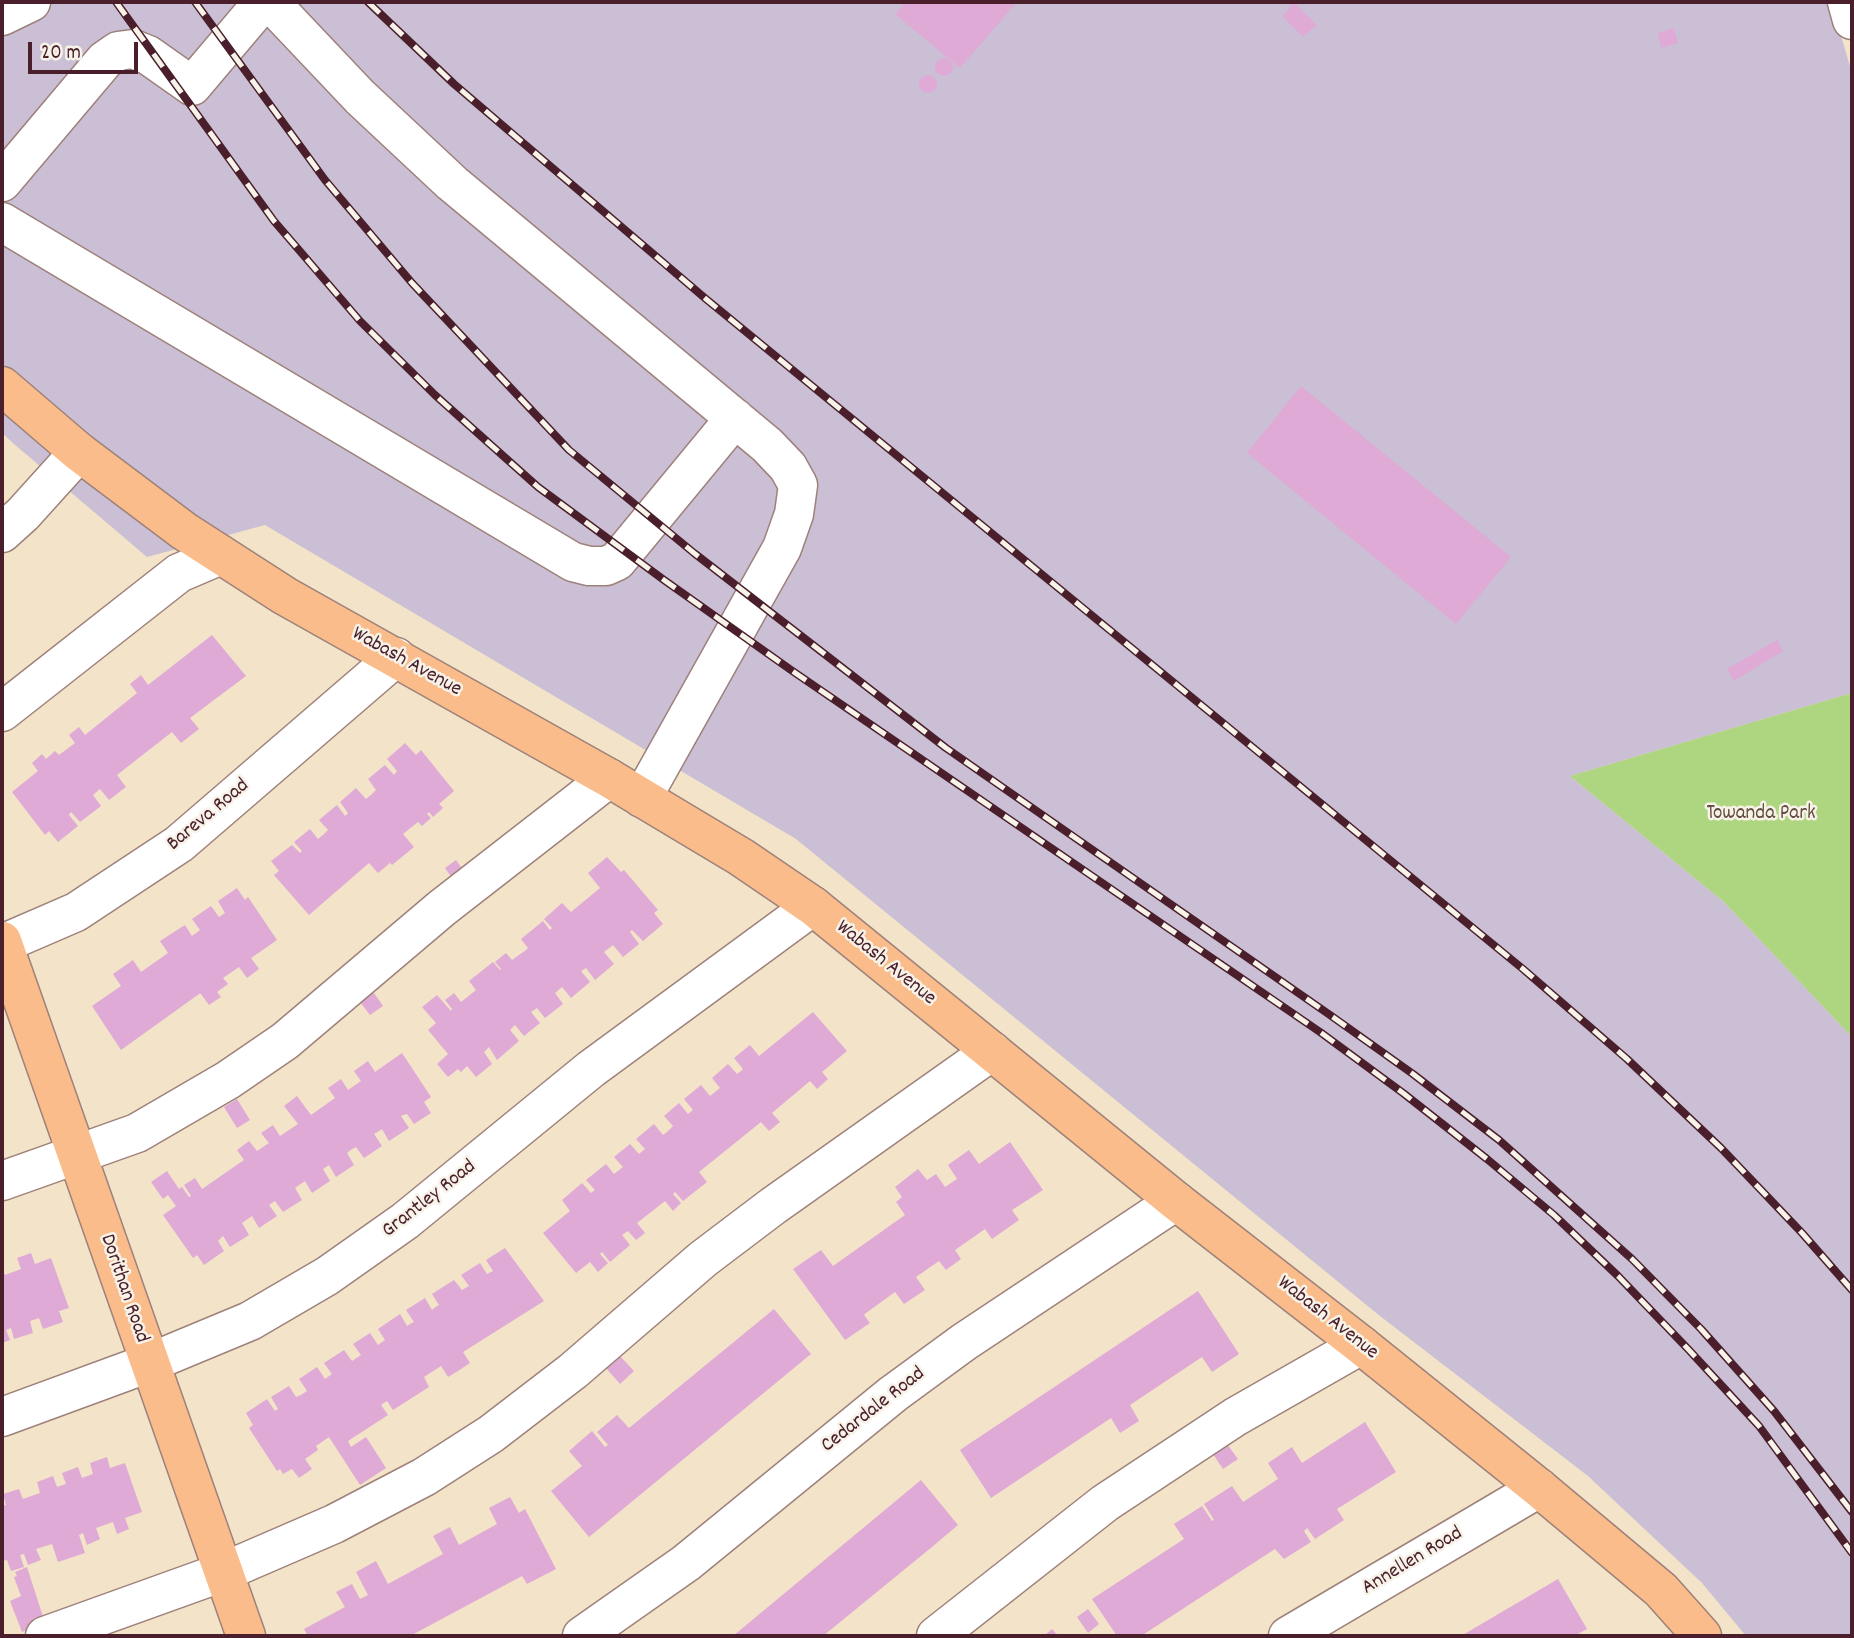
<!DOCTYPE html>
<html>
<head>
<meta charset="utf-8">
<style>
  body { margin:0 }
  #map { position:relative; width:1854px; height:1638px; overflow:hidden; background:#f2e3c9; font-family:Dekko,sans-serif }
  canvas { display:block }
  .frame { position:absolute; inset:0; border:4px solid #4a1f2b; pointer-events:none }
  .scale { position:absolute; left:28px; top:42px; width:110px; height:32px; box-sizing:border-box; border:4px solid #4a1f2b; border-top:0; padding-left:9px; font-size:21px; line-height:24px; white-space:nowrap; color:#4a1f2b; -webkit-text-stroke:5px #f7f3e8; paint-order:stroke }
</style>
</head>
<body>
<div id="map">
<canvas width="1854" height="1638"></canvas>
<div class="frame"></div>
<div class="scale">20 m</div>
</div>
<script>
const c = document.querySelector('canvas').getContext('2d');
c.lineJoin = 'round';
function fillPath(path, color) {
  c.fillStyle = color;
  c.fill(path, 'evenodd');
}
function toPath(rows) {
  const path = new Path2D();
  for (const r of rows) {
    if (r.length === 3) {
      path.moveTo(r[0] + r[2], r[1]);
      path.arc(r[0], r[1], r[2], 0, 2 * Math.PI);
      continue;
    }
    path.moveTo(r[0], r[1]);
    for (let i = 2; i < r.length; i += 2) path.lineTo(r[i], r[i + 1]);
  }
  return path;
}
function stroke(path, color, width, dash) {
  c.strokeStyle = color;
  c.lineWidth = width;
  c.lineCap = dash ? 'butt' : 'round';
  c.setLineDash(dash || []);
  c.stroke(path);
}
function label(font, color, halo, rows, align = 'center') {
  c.font = font + ' Dekko,sans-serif';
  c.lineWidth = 5;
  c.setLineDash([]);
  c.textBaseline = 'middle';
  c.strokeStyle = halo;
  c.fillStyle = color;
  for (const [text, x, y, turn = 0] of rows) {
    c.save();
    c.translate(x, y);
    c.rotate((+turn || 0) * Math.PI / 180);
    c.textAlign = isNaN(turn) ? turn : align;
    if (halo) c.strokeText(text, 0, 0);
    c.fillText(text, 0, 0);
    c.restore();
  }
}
const industrial = toPath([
  [2,2,1831,2,1852,73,1852,693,1570,776,1724,902,1852,1037,1852,1636,1746,1636,1702,1583,1588,1476,1380,1316,796,839,265,525,147,557,14,444,2,433]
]);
const green = toPath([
  [1852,693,1852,1037,1724,902,1570,776]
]);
const building = toPath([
  [906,2,1017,2,960,68,895,14],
  [1294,3,1317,25,1303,37,1282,16],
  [1674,28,1678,43,1661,48,1658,33],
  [944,67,9],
  [928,84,9],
  [1301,386,1511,557,1456,624,1247,453],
  [212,635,246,676,190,718,199,729,181,743,172,732,117,775,126,787,109,800,100,789,93,795,101,806,80,822,71,812,69,815,78,826,58,842,49,831,45,835,12,792,38,771,32,763,42,754,46,759,55,751,59,755,75,743,69,735,79,727,85,735,137,693,130,684,141,675,148,685],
  [1777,640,1783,651,1734,681,1727,669],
  [405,743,416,755,421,750,454,791,439,804,443,808,433,817,429,812,427,814,431,818,422,826,418,822,403,834,414,847,392,865,385,857,390,863,378,873,369,863,309,915,274,875,279,871,271,861,292,845,300,853,302,851,294,842,310,829,318,839,324,834,328,830,319,820,337,805,345,816,348,813,340,802,356,788,366,799,372,794,376,790,368,779,385,765,394,775,397,771,387,759],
  [607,857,621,872,624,870,658,910,654,913,663,924,643,941,632,930,630,932,639,944,623,957,613,945,604,952,614,964,595,980,586,968,581,971,590,982,571,998,562,987,555,993,563,1004,545,1018,537,1008,531,1012,540,1023,524,1036,515,1025,510,1030,519,1041,497,1060,489,1047,484,1052,492,1064,476,1077,467,1066,461,1072,458,1069,448,1077,437,1064,448,1054,428,1030,436,1023,422,1007,437,995,451,1011,452,1009,445,1000,454,993,461,1002,476,990,469,981,493,962,500,970,501,969,495,962,506,953,512,960,526,950,528,948,521,939,543,921,550,930,552,928,544,919,562,903,571,912,600,888,588,873],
  [456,860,466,874,455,882,445,868],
  [237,888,245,900,248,897,277,940,251,958,259,969,247,978,239,967,223,978,228,984,217,992,221,997,209,1005,201,994,199,994,121,1050,92,1006,121,986,113,974,133,960,141,972,168,953,160,941,185,925,192,936,200,930,192,919,211,906,219,917,225,913,218,901],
  [374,993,383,1006,370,1015,360,1002],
  [813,1012,847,1051,822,1072,828,1079,817,1089,810,1081,772,1113,780,1122,769,1131,761,1122,699,1172,707,1182,683,1201,675,1192,673,1194,681,1203,673,1211,665,1201,637,1223,645,1233,636,1240,628,1231,622,1235,630,1245,610,1262,602,1252,600,1254,608,1263,598,1272,590,1262,576,1273,543,1233,570,1211,562,1200,582,1183,591,1193,595,1190,586,1180,606,1164,614,1174,623,1167,614,1157,630,1144,639,1154,645,1149,636,1139,654,1124,663,1135,667,1132,673,1126,664,1116,679,1103,688,1114,693,1110,684,1099,701,1085,710,1096,720,1088,712,1078,728,1064,737,1074,741,1071,743,1069,734,1058,750,1045,759,1056],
  [402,1053,431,1097,424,1102,431,1113,414,1124,407,1114,403,1115,401,1116,409,1128,389,1141,382,1129,379,1131,374,1134,382,1146,364,1158,356,1147,352,1149,347,1153,354,1165,336,1177,329,1165,323,1169,330,1181,312,1193,305,1181,295,1188,302,1200,283,1212,275,1201,269,1205,277,1216,259,1228,252,1216,242,1223,249,1235,230,1247,223,1236,218,1241,224,1251,204,1265,197,1255,193,1258,163,1215,176,1206,168,1195,163,1199,151,1182,167,1171,179,1189,182,1187,189,1197,191,1196,184,1185,195,1178,202,1189,244,1160,237,1150,249,1141,257,1151,269,1143,261,1133,273,1125,280,1136,298,1124,284,1106,297,1096,311,1115,335,1098,328,1088,341,1079,348,1090,361,1081,354,1071,368,1061,375,1072],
  [237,1099,250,1120,237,1128,224,1107],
  [1010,1142,1043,1190,1012,1210,1019,1220,992,1239,985,1229,955,1250,961,1259,946,1270,939,1261,916,1277,925,1290,904,1304,895,1292,866,1313,864,1315,870,1323,845,1340,793,1269,821,1250,833,1266,905,1215,896,1202,902,1197,895,1187,918,1169,927,1180,936,1174,945,1187,957,1179,948,1165,969,1150,979,1164],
  [505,1248,544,1301,463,1352,470,1363,458,1371,448,1377,441,1366,424,1377,429,1387,393,1410,387,1401,381,1405,388,1415,348,1441,351,1447,366,1437,386,1468,360,1485,329,1437,316,1446,318,1450,305,1459,312,1469,299,1478,292,1469,283,1474,280,1469,277,1471,249,1428,253,1425,246,1413,267,1399,275,1411,278,1409,271,1397,289,1386,296,1397,301,1395,307,1391,299,1379,317,1367,325,1379,332,1374,324,1363,344,1350,352,1361,361,1355,353,1344,370,1333,378,1345,385,1340,378,1329,400,1314,407,1326,410,1324,414,1322,406,1310,425,1298,432,1310,434,1308,439,1305,432,1294,454,1280,462,1290,469,1286,461,1275,480,1263,487,1274,493,1271,486,1260],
  [31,1253,35,1264,51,1258,69,1308,59,1311,63,1322,43,1329,39,1318,30,1321,33,1333,14,1339,11,1328,6,1330,10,1340,2,1343,2,1267,5,1275,21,1269,17,1258],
  [1198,1291,1239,1354,1212,1372,1202,1357,1130,1405,1139,1421,1120,1433,1111,1418,991,1498,960,1450],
  [774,1309,811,1354,589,1537,551,1491,582,1466,569,1451,592,1431,605,1447,608,1445,597,1432,617,1415,629,1428],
  [619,1355,634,1371,620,1384,606,1368],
  [1365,1422,1396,1472,1337,1509,1344,1520,1315,1539,1307,1528,1304,1531,1311,1542,1284,1559,1275,1549,1141,1636,1117,1636,1092,1599,1184,1539,1174,1524,1202,1506,1212,1521,1214,1520,1204,1504,1232,1486,1243,1502,1278,1479,1268,1463,1292,1447,1302,1463],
  [1227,1444,1238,1459,1223,1469,1213,1454],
  [107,1457,110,1468,125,1463,142,1512,125,1518,129,1529,117,1534,113,1522,96,1528,100,1539,87,1545,83,1533,79,1535,85,1553,58,1562,52,1544,36,1549,41,1560,28,1565,24,1554,20,1555,24,1567,11,1571,7,1560,2,1561,2,1506,6,1505,3,1494,19,1489,23,1499,34,1495,40,1493,37,1482,53,1476,57,1487,66,1484,62,1473,78,1467,82,1478,93,1474,90,1463],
  [921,1480,958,1525,932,1547,823,1636,733,1636],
  [510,1497,519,1513,525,1509,556,1569,527,1584,522,1576,410,1636,308,1636,304,1629,345,1607,336,1592,352,1584,360,1599,368,1595,356,1572,376,1561,388,1584,443,1554,433,1536,450,1527,459,1545,497,1524,489,1508],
  [27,1567,45,1623,22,1632,10,1601,21,1596,14,1577,17,1576,15,1572],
  [1558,1579,1587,1629,1574,1636,1461,1636],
  [1088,1609,1099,1624,1088,1633,1077,1617],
  [1052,1629,1058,1636,1044,1636]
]);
const minor = toPath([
  [270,2,360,97,452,183,767,445,788,467,798,485,794,514,782,548,642,798],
  [1847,2,1852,20],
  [2,16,31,2],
  [2,182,105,60,118,51,133,49,148,55,192,86,263,2],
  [2,222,573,562,589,566,606,566,617,561,735,418],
  [2,533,23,514,79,452],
  [2,712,179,573,221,555],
  [2,944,76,912,179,844,396,657],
  [2,1181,137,1133,228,1080,285,1041,442,908,609,778],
  [2,1417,149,1363,250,1321,327,1276,405,1221,591,1069,813,906],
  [45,1636,223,1572,334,1524,424,1477,491,1434,573,1371,703,1259,773,1206,992,1051],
  [582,1636,686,1563,893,1394,964,1342,1176,1201],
  [936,1636,1105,1503,1235,1417,1361,1345],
  [1288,1636,1539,1488]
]);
const major = toPath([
  [2,386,79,452,184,531,285,596,609,778,741,857,813,906,1176,1201,1361,1345,1539,1488,1661,1590,1702,1636],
  [2,941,246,1636]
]);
const rail = toPath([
  [116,2,274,221,360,321,435,395,538,487,664,580,791,670,1320,1032,1403,1093,1487,1159,1554,1215,1618,1276,1688,1349,1759,1426,1852,1553],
  [195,2,325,180,412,283,569,450,694,553,946,748,1330,1015,1413,1074,1499,1140,1632,1259,1701,1329,1774,1411,1852,1512],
  [368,2,454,84,706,299,1523,969,1627,1059,1721,1148,1802,1233,1852,1290]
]);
const streetNames = [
  ["Wabash Avenue",406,663,29],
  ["Bareva Road",209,816,-40],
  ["Wabash Avenue",885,964,39],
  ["Grantley Road",430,1200,-38],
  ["Dorithan Road",123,1289,71],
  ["Wabash Avenue",1327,1319,38],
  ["Cedardale Road",874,1411,-38],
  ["Annellen Road",1413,1562,-31]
];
const parkNames = [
  ["Towanda Park",1761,815]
];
fillPath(industrial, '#cbbfd5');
fillPath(green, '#aed57f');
fillPath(building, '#dfaad6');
stroke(minor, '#9e817a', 41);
stroke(major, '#9e817a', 41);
stroke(minor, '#fff', 38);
stroke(major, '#f9bc8a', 38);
stroke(rail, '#4a1f2b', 8);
stroke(rail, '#f7f3e8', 5, [16]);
label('21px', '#4a1f2b', '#f7f3e8', streetNames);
label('21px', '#634c40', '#f7f3e8', parkNames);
</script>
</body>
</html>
